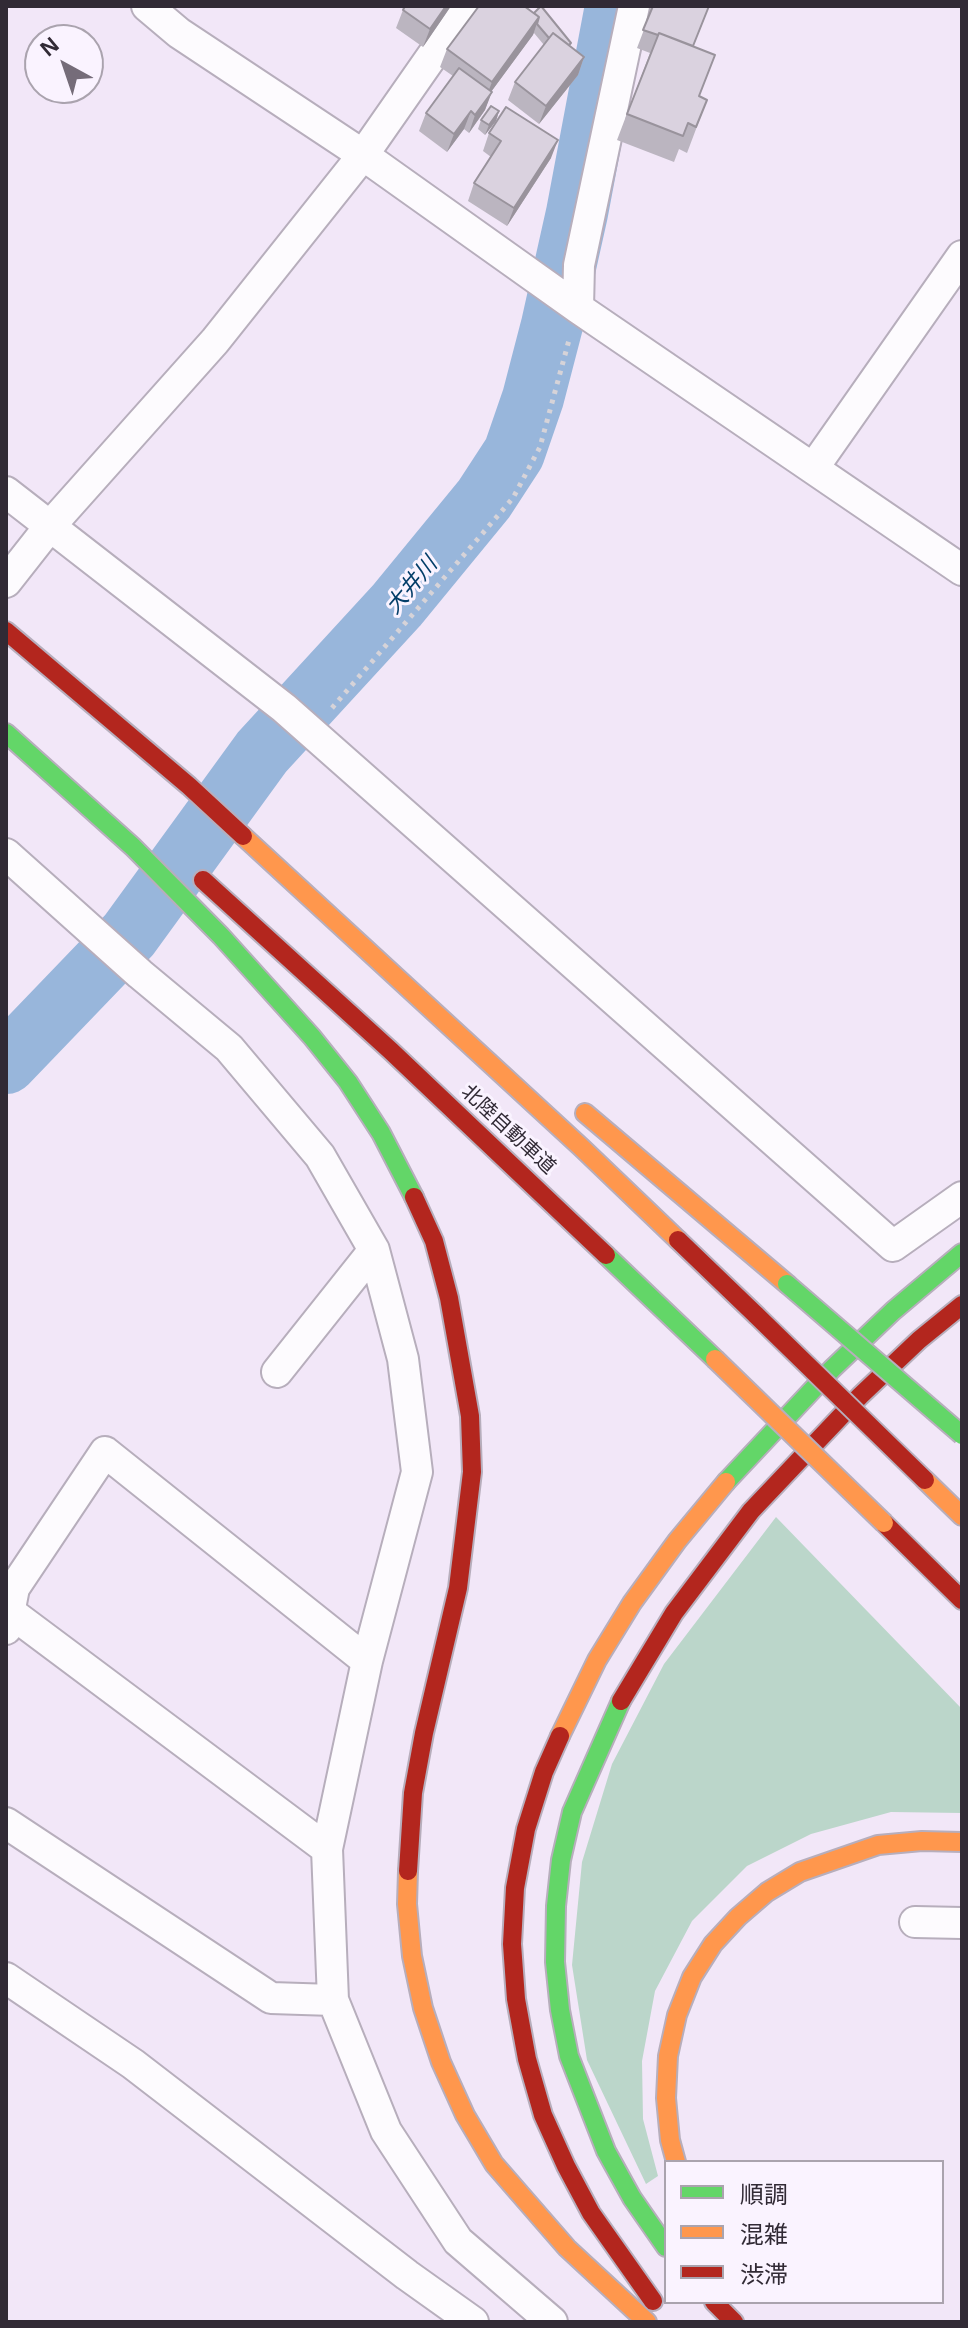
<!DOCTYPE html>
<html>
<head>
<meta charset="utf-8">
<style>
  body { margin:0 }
  #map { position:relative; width:968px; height:2328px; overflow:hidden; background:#f2e7f8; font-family:Arial,"Noto Sans JP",sans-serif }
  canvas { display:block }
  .frame { position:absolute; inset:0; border:8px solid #312a35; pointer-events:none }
  .legend { position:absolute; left:664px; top:2160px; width:280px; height:144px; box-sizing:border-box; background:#faf3ff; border:2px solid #aaa3ae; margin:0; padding:10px 14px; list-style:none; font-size:24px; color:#312a35 }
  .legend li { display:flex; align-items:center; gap:16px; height:40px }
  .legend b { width:40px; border:2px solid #aaa3ae }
  .north { position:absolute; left:24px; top:24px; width:80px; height:80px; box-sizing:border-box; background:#faf3ff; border:2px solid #aaa3ae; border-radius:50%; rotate:320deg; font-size:22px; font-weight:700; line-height:32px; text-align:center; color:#312a35 }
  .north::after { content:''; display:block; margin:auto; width:28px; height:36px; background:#756c79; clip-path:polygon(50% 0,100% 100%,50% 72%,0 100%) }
</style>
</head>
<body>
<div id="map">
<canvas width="968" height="2328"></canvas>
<div class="frame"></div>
<ul class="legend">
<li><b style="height:10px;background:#63d668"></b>順調</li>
<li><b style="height:10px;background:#ff974d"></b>混雑</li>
<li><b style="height:10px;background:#b3261e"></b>渋滞</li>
</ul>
<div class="north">N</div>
</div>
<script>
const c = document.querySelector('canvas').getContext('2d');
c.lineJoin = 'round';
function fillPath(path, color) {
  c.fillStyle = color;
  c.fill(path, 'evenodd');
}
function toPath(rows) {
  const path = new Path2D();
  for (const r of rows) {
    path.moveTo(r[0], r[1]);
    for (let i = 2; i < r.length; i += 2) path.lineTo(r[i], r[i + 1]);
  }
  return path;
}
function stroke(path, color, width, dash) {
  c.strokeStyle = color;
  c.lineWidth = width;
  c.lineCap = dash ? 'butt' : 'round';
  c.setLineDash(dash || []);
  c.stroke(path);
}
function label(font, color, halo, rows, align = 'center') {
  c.font = font + ' Arial,"Noto Sans JP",sans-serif';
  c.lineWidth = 6;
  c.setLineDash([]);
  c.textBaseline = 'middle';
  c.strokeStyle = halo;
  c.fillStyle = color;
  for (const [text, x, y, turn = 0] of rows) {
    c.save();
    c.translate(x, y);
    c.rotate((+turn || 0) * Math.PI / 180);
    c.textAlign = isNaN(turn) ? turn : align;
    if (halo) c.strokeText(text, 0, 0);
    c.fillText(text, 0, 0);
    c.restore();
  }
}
const green = toPath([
  [776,1517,962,1709,962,1813,891,1812,811,1834,747,1866,692,1921,655,1991,642,2061,643,2119,658,2176,646,2184,587,2060,572,1965,582,1862,612,1764,664,1664]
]);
const river = toPath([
  [6,1063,129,935,262,752,397,605,484,499,514,453,533,398,552,325,577,213,616,6]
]);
const path = toPath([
  [332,708,513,498,540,447,569,340]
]);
const street = toPath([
  [147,6,179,33,363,155,578,308,962,570],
  [578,308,579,265,634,6],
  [814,467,962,256],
  [6,492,284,708,893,1246,962,1197],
  [6,582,50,526,215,341,363,155,467,6],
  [6,854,140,974,229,1048,320,1156,374,1250,403,1359,417,1472,367,1661,327,1849,333,2000,386,2131,458,2241,552,2322],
  [277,1372,374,1250],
  [10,1612,327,1849],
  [6,1629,14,1588,105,1452,367,1661],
  [6,1823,271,1998,333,2000],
  [915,1922,962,1923],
  [6,1978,133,2064,407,2275,473,2322]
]);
const fast = toPath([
  [6,733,133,847,221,936,312,1037,348,1082,381,1133,414,1197],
  [606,1255,715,1359],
  [726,1482,832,1369,893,1311,962,1253],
  [621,1701,572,1812,561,1860,556,1906,555,1962,560,2010,569,2056,606,2151,632,2198,666,2247]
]);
const slow = toPath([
  [243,836,582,1148,678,1240],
  [585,1113,787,1284],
  [925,1480,962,1516],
  [560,1736,597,1660,632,1603,677,1541,726,1482],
  [408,1871,407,1904,412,1956,423,2008,441,2062,465,2115,494,2164,567,2248,647,2322],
  [676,2162,670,2140,666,2098,668,2056,677,2015,692,1977,713,1944,738,1917,767,1892,800,1872,878,1845,922,1841,962,1842]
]);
const jam = toPath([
  [6,631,189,786,243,836],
  [203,880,391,1051,606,1255],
  [678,1240,756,1315],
  [884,1523,962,1600],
  [621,1701,674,1613,751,1511,860,1396,919,1340,962,1305],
  [560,1736,544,1772,526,1829,515,1888,512,1944,516,1999,527,2059,543,2115,566,2166,591,2213,653,2301],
  [408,1871,413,1793,424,1733,458,1588,472,1472,470,1416,449,1298,434,1241,414,1197],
  [714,2302,734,2322]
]);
const fastBridge = toPath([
  [787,1284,962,1435]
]);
const slowBridge = toPath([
  [715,1359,884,1523]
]);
const jamBridge = toPath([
  [756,1315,925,1480]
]);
const wall = toPath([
  [451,6,423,47,396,28,403,10],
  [524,6,571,43,570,46,584,57,578,75,539,124,508,100,515,82,544,45,534,33,491,92,485,110,469,133,464,129,447,152,419,131,426,113,453,76,440,67,447,49],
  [653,6,694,46,699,97,707,100,687,153,679,149,674,162,617,140,650,53,637,48],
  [499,111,496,121,485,135,478,129,481,120],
  [489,133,551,158,507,226,468,201,474,183,491,157,483,151]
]);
const shadedWall = toPath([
  [446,6,451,6,423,47,430,29],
  [539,17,533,35,485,100,492,82],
  [584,57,578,75,539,124,546,106],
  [492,92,485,110,469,133,475,115],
  [471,111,464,129,447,152,454,134],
  [499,111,496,121,485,135,489,125],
  [558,140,551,158,507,226,514,208]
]);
const building = toPath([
  [405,6,446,6,430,29,403,10,405,6],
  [479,6,524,6,539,17,492,82,447,49,479,6],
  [541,6,571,43,569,45,553,33,549,38,537,24,539,17,534,13,541,6],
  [653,6,709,6,693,46,659,33,658,35,643,30,653,6],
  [553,33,584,57,546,106,515,82,553,33],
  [659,33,715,55,699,96,707,100,696,127,688,123,683,136,627,114,659,33],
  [459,68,492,92,475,115,471,111,454,134,426,113,459,68],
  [491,106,499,111,489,125,481,120,491,106],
  [506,107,558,140,514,208,474,183,501,141,489,133,506,107]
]);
const streetNames = [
  ["北陸自動車道",508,1130,43]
];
const waterNames = [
  ["大井川",412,586,-50]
];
fillPath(green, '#bbd6ca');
stroke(river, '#98b6db', 62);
stroke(street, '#b7aebc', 34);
stroke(fast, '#b7aebc', 22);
stroke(slow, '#b7aebc', 22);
stroke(jam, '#b7aebc', 22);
stroke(path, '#d6d3d8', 5, [4, 6]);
stroke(street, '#fdfbfe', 30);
stroke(fast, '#63d668', 18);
stroke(slow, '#ff974d', 18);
stroke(jam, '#b3261e', 18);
stroke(fastBridge, '#b7aebc', 22, []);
stroke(slowBridge, '#b7aebc', 22, []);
stroke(jamBridge, '#b7aebc', 22, []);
stroke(fastBridge, '#63d668', 18);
stroke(slowBridge, '#ff974d', 18);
stroke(jamBridge, '#b3261e', 18);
fillPath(wall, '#bbb5c0');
fillPath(shadedWall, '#99939c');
fillPath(building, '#dad2df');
stroke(building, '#99939c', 2);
label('20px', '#312a35', '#faf3ff', streetNames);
label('italic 22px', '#043e69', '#faf3ff', waterNames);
</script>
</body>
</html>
